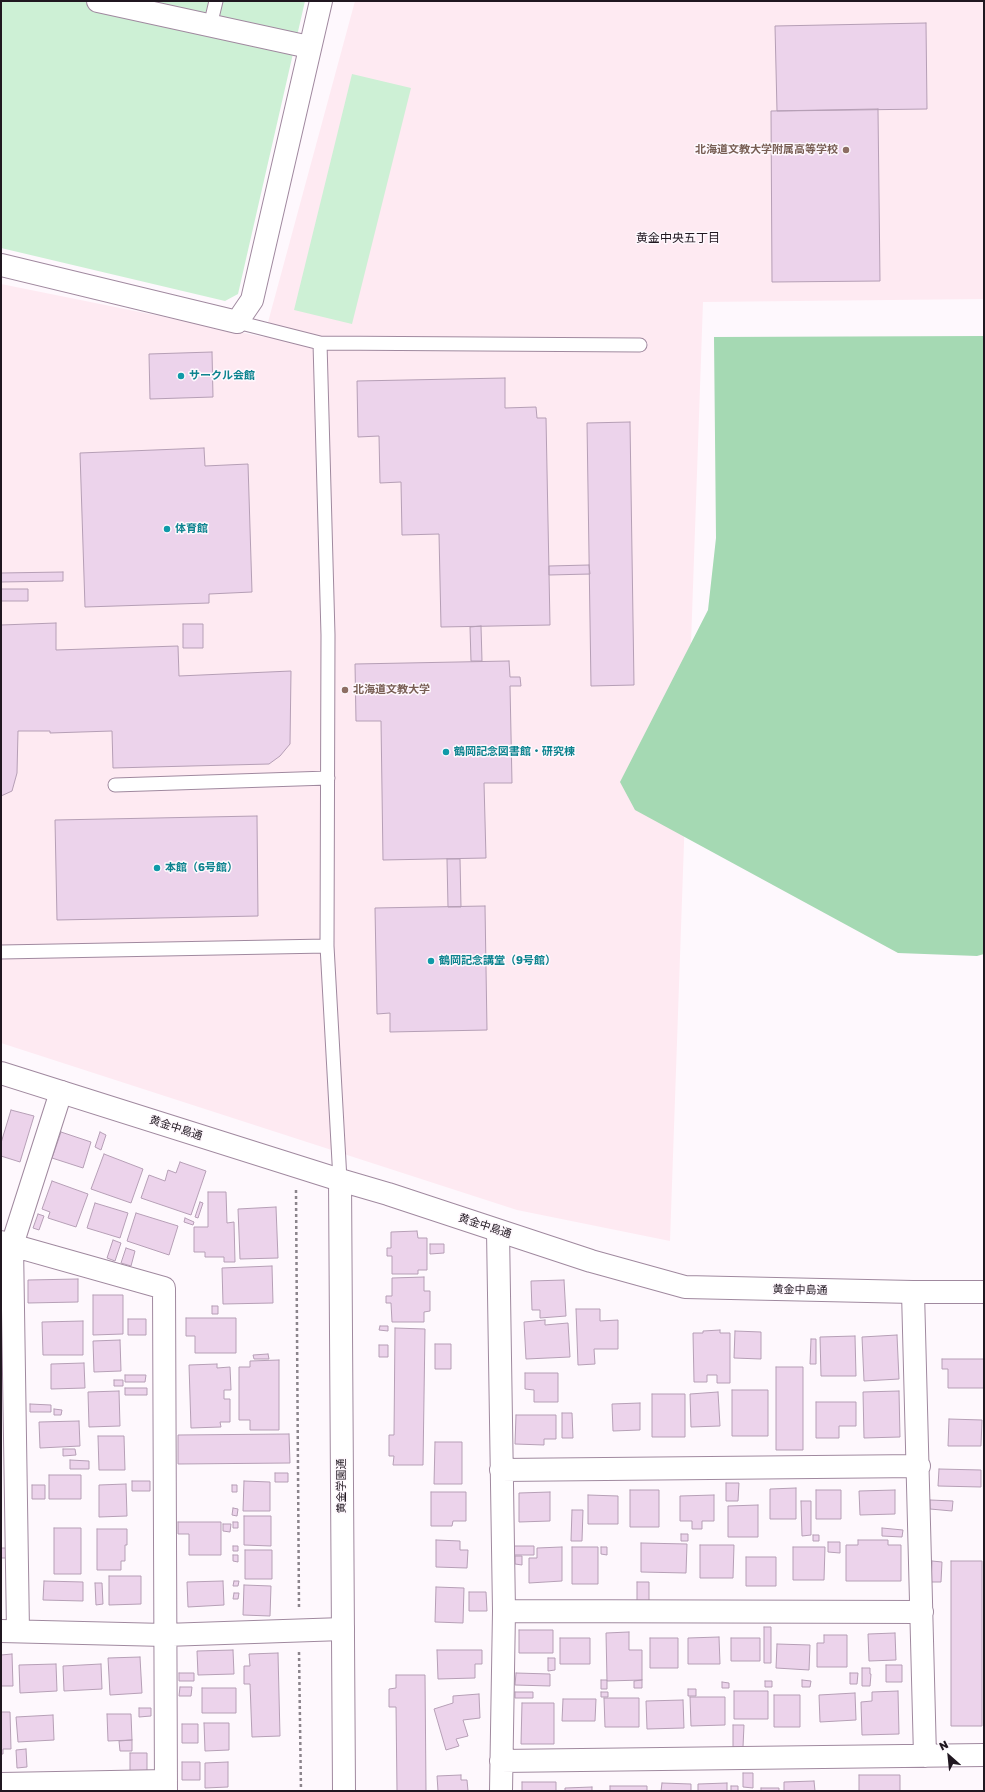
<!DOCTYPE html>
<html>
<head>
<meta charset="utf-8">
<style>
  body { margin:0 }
  #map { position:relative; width:985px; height:1792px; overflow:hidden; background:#fef8fd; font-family:"Golos Text",sans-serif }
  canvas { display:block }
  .frame { position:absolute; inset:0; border:2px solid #201720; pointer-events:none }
  .north { position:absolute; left:929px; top:1736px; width:40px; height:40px; -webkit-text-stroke:3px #fef8fd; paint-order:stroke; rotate:333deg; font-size:11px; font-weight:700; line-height:16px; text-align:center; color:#201720 }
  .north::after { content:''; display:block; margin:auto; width:14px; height:18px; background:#201720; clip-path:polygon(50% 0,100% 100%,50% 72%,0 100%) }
</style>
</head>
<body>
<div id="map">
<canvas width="985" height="1792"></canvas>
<div class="frame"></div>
<div class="north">N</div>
</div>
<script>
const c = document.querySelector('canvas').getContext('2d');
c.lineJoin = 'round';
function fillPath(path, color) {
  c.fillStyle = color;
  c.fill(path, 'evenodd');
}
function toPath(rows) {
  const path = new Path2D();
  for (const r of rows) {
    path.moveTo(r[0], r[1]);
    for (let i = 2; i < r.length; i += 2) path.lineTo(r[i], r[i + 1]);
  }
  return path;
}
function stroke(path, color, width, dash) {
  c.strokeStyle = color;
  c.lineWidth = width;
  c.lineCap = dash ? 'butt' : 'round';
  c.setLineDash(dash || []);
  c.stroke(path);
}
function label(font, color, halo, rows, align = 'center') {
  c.font = font + ' "Golos Text","Noto Sans JP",sans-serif';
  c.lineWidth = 3;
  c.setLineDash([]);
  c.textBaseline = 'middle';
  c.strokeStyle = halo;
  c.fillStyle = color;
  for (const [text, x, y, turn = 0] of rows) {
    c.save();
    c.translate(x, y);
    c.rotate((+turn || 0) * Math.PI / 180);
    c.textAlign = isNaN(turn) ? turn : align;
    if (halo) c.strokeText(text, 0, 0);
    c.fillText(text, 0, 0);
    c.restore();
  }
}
const education = toPath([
  [355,1,984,1,984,299,703,302,670,1241,517,1210,1,1043,1,284,264,337]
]);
const green = toPath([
  [1,1,305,1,238,294,225,301,1,248],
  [352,74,411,88,352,324,294,310]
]);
const forest = toPath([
  [984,336,984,954,977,956,898,953,635,810,620,782,708,610,716,538,714,337]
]);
const building = toPath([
  [926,23,927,109,777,111,775,26,926,23],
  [878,109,880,281,772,282,771,111,878,109],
  [212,352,213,397,150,399,149,354,212,352],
  [505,378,505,408,536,407,537,418,546,418,550,625,441,627,439,534,402,535,401,482,380,483,379,436,358,437,357,381,505,378],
  [630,422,634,685,591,686,587,423,630,422],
  [204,448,205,466,248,464,252,592,209,594,209,603,85,607,80,453,204,448],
  [589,565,590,574,549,575,549,566,589,565],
  [63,572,63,581,1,582,1,573,63,572],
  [1,589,28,589,28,601,1,601,1,589],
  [56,623,56,650,178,646,179,676,291,671,290,744,280,756,269,764,113,768,112,731,50,733,50,731,18,731,17,773,12,791,1,796,1,625,56,623],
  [183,624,203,624,203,648,183,648,183,624],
  [481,626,482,661,471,661,470,627,481,626],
  [509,661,510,677,520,677,521,686,510,686,512,783,484,783,486,858,383,860,381,721,356,721,355,664,509,661],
  [257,816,258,916,57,920,55,820,257,816],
  [447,859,460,859,461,907,448,907,447,859],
  [485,906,487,1030,390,1032,390,1013,377,1014,375,908,485,906],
  [11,1110,34,1116,20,1162,1,1156,1,1143,11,1110],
  [61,1132,91,1142,83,1168,52,1158,61,1132],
  [100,1132,106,1135,101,1150,95,1147,100,1132],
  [104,1154,143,1169,131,1203,91,1189,104,1154],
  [180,1162,206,1171,191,1215,141,1198,149,1175,165,1181,168,1170,176,1173,180,1162],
  [52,1181,88,1194,76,1227,48,1218,50,1212,42,1209,52,1181],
  [208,1192,226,1192,227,1223,234,1222,235,1262,224,1262,224,1257,205,1257,205,1252,194,1252,194,1227,208,1227,208,1192],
  [200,1202,203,1203,198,1218,195,1217,200,1202],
  [95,1203,128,1213,120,1238,87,1228,95,1203],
  [276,1207,278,1258,240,1259,238,1209,276,1207],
  [136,1213,178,1226,169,1255,127,1241,136,1213],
  [38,1214,44,1216,39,1230,33,1228,38,1214],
  [185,1218,194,1222,193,1225,184,1222,185,1218],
  [417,1231,418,1238,427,1238,427,1270,418,1270,418,1274,392,1274,392,1256,387,1256,387,1248,391,1248,391,1232,417,1231],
  [113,1240,121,1243,115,1261,107,1258,113,1240],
  [430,1244,444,1244,444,1253,430,1254,430,1244],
  [126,1248,135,1251,131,1266,121,1263,126,1248],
  [272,1266,273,1303,223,1304,222,1268,272,1266],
  [424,1277,424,1291,430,1291,430,1311,424,1312,424,1322,392,1322,391,1303,386,1303,386,1296,392,1296,392,1278,424,1277],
  [78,1279,78,1302,28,1303,28,1280,78,1279],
  [564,1280,566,1316,540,1318,540,1310,532,1310,531,1281,564,1280],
  [93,1295,123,1295,123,1334,93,1335,93,1295],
  [212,1306,218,1306,218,1314,212,1314,212,1306],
  [576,1309,600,1309,600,1321,618,1320,618,1349,594,1349,595,1364,578,1365,576,1309],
  [186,1318,236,1318,236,1353,195,1353,195,1336,186,1336,186,1318],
  [128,1319,146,1319,146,1335,128,1335,128,1319],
  [545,1320,545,1325,568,1323,570,1357,526,1359,524,1322,545,1320],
  [83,1321,83,1355,43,1355,42,1322,83,1321],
  [380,1326,388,1326,388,1331,379,1330,380,1326],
  [395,1328,425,1329,423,1465,393,1465,394,1456,389,1456,389,1435,394,1435,395,1328],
  [720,1330,720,1333,730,1333,730,1383,717,1383,717,1375,707,1375,707,1382,694,1382,693,1333,703,1333,703,1331,720,1330],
  [735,1331,761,1332,761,1359,734,1358,735,1331],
  [897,1335,899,1379,864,1381,862,1337,897,1335],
  [855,1336,856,1376,821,1376,820,1337,855,1336],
  [811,1339,816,1339,816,1364,810,1364,811,1339],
  [120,1340,121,1371,94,1372,93,1341,120,1340],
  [435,1344,451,1344,451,1369,435,1369,435,1344],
  [379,1345,388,1345,388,1357,379,1357,379,1345],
  [268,1354,269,1359,254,1359,253,1355,268,1354],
  [942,1359,984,1359,984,1388,948,1388,948,1369,942,1369,942,1359],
  [279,1360,279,1430,250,1430,250,1420,239,1420,239,1367,250,1367,250,1361,279,1360],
  [84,1363,85,1388,51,1389,51,1364,84,1363],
  [217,1364,217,1368,230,1367,231,1390,224,1390,224,1399,230,1399,230,1422,220,1422,221,1427,191,1428,189,1365,217,1364],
  [776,1367,803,1367,803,1450,776,1450,776,1367],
  [525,1373,558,1373,558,1402,534,1402,534,1390,525,1389,525,1373],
  [125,1375,146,1375,145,1382,125,1382,125,1375],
  [114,1380,123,1380,123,1386,114,1386,114,1380],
  [125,1388,147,1388,147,1395,125,1395,125,1388],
  [732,1390,768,1390,768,1436,732,1436,732,1390],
  [119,1391,120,1426,89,1427,88,1392,119,1391],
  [899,1391,900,1437,864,1438,863,1392,899,1391],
  [718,1392,720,1426,691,1427,690,1394,718,1392],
  [652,1394,685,1394,685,1437,652,1437,652,1394],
  [816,1402,856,1402,856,1426,839,1426,839,1438,816,1438,816,1402],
  [640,1403,640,1430,613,1431,612,1404,640,1403],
  [30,1404,51,1405,51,1412,30,1412,30,1404],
  [54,1409,62,1410,61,1415,54,1415,54,1409],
  [562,1413,572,1413,573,1438,562,1438,562,1413],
  [516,1415,556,1415,556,1439,544,1439,544,1445,515,1444,516,1415],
  [949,1419,982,1420,981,1446,948,1446,949,1419],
  [79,1421,80,1446,40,1448,39,1422,79,1421],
  [289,1434,290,1463,178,1464,178,1435,289,1434],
  [98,1436,124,1436,125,1470,99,1470,98,1436],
  [435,1442,462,1442,462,1484,434,1484,435,1442],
  [63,1449,75,1449,76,1455,63,1456,63,1449],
  [70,1460,89,1461,89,1469,70,1469,70,1460],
  [939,1469,981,1470,981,1487,938,1486,939,1469],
  [275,1473,288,1473,288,1482,275,1482,275,1473],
  [49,1475,81,1475,81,1499,49,1499,49,1475],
  [132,1481,150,1481,150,1491,132,1491,132,1481],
  [244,1481,270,1482,270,1511,243,1511,244,1481],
  [726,1483,739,1483,738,1501,726,1501,726,1483],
  [126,1484,127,1516,99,1517,99,1485,126,1484],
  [32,1485,45,1485,45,1499,32,1499,32,1485],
  [232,1485,237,1485,237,1492,232,1492,232,1485],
  [796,1488,796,1519,770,1519,770,1489,796,1488],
  [630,1490,659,1490,659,1527,630,1527,630,1490],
  [816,1490,841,1490,841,1519,816,1519,816,1490],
  [895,1490,895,1514,860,1515,859,1491,895,1490],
  [431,1492,466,1492,466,1521,453,1521,452,1526,431,1526,431,1492],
  [550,1492,550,1521,519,1522,519,1493,550,1492],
  [588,1495,618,1496,618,1524,588,1524,588,1495],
  [714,1495,714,1521,702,1521,702,1529,692,1529,692,1521,680,1521,680,1496,714,1495],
  [930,1500,953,1501,952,1511,930,1509,930,1500],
  [801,1501,811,1501,811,1535,802,1536,801,1501],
  [758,1505,758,1537,728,1537,728,1506,758,1505],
  [233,1508,238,1509,237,1516,232,1515,233,1508],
  [572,1510,583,1510,582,1541,571,1541,572,1510],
  [244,1516,271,1516,271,1546,244,1545,244,1516],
  [178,1522,221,1522,221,1555,189,1555,189,1534,178,1534,178,1522],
  [233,1522,238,1522,238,1528,233,1528,233,1522],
  [223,1524,231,1524,230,1532,223,1531,223,1524],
  [54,1528,81,1528,81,1574,54,1574,54,1528],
  [882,1528,903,1530,902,1537,882,1536,882,1528],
  [97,1529,127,1529,127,1545,125,1545,125,1561,121,1561,121,1570,97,1570,97,1529],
  [681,1534,688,1534,688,1541,681,1541,681,1534],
  [813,1535,819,1535,819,1541,813,1541,813,1535],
  [436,1540,460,1541,460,1550,468,1550,467,1568,436,1567,436,1540],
  [858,1540,888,1540,888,1545,901,1545,901,1581,846,1581,846,1545,858,1545,858,1540],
  [828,1542,840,1542,840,1553,828,1552,828,1542],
  [641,1543,687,1544,686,1573,641,1572,641,1543],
  [700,1545,734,1545,733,1578,700,1578,700,1545],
  [233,1546,238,1546,238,1551,233,1551,233,1546],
  [511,1546,534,1546,534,1555,511,1555,511,1546],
  [562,1547,562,1581,529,1583,529,1558,537,1558,537,1548,562,1547],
  [572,1547,598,1547,598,1584,572,1584,572,1547],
  [601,1547,607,1547,607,1555,601,1554,601,1547],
  [793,1547,825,1547,824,1580,793,1580,793,1547],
  [1,1548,7,1548,6,1558,1,1558,1,1548],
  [245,1550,272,1550,272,1579,245,1579,245,1550],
  [233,1555,238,1555,238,1562,233,1561,233,1555],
  [515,1556,522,1556,522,1565,515,1564,515,1556],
  [746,1557,776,1557,776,1586,746,1586,746,1557],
  [932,1561,942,1562,941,1582,931,1582,932,1561],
  [951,1561,982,1561,982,1726,951,1726,951,1561],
  [109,1576,141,1576,141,1604,109,1605,109,1576],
  [44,1581,83,1582,83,1601,43,1600,44,1581],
  [223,1581,224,1605,188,1607,187,1582,223,1581],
  [234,1581,239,1581,238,1586,233,1586,234,1581],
  [637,1582,649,1582,649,1602,637,1603,637,1582],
  [95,1583,102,1583,103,1604,96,1605,95,1583],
  [244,1585,271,1586,270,1616,243,1615,244,1585],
  [436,1587,464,1588,463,1623,435,1622,436,1587],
  [469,1592,486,1592,487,1611,469,1611,469,1592],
  [234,1593,239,1593,238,1599,233,1599,234,1593],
  [764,1627,771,1627,771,1663,764,1663,764,1627],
  [519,1630,553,1630,553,1653,519,1653,519,1630],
  [629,1632,629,1650,642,1650,642,1680,607,1681,606,1633,629,1632],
  [895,1633,896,1660,869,1661,868,1634,895,1633],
  [824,1635,847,1635,847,1667,817,1667,817,1643,824,1643,824,1635],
  [719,1637,720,1664,688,1664,688,1638,719,1637],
  [560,1638,590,1638,590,1664,560,1664,560,1638],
  [650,1638,678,1638,678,1668,650,1668,650,1638],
  [731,1638,760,1638,760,1661,731,1661,731,1638],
  [777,1644,810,1645,809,1670,776,1668,777,1644],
  [233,1650,234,1674,198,1675,197,1651,233,1650],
  [437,1650,482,1650,482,1664,475,1664,475,1678,438,1679,437,1650],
  [278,1653,280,1736,252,1737,250,1684,244,1684,244,1666,250,1666,249,1654,278,1653],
  [12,1654,13,1686,1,1686,1,1655,12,1654],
  [140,1657,142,1693,110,1695,108,1658,140,1657],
  [548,1658,555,1658,555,1670,548,1671,548,1658],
  [56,1664,57,1691,20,1693,19,1665,56,1664],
  [101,1664,102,1689,64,1691,63,1666,101,1664],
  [886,1665,902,1665,902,1682,886,1682,886,1665],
  [862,1668,870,1668,870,1674,871,1674,870,1686,862,1686,862,1668],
  [179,1673,194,1673,194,1681,179,1681,179,1673],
  [516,1673,550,1674,550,1686,515,1685,516,1673],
  [850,1673,858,1673,857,1684,850,1684,850,1673],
  [396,1675,425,1675,426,1791,397,1791,396,1707,389,1707,389,1689,396,1688,396,1675],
  [601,1680,607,1680,607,1689,601,1689,601,1680],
  [642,1680,642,1688,634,1688,634,1681,642,1680],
  [802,1680,811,1681,810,1687,802,1687,802,1680],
  [765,1681,772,1681,772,1687,765,1687,765,1681],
  [722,1682,729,1683,729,1688,722,1688,722,1682],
  [180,1687,192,1687,191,1696,179,1696,180,1687],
  [202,1688,236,1688,236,1713,202,1713,202,1688],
  [688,1689,696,1689,696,1696,688,1696,688,1689],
  [734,1691,768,1691,768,1719,734,1719,734,1691],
  [898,1691,899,1734,862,1735,861,1702,872,1701,872,1692,898,1691],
  [515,1692,533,1692,533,1698,515,1698,515,1692],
  [601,1692,608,1692,608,1697,601,1697,601,1692],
  [855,1693,856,1720,820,1722,819,1695,855,1693],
  [479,1694,480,1718,463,1720,468,1736,456,1739,459,1746,446,1750,434,1709,453,1703,453,1696,479,1694],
  [774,1695,800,1695,800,1727,774,1727,774,1695],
  [690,1697,725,1697,725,1725,691,1726,690,1697],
  [604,1698,639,1698,639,1727,605,1727,604,1698],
  [563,1699,596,1699,595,1721,562,1721,563,1699],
  [683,1700,684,1728,647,1729,646,1701,683,1700],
  [522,1703,554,1703,554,1744,521,1744,522,1703],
  [139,1708,151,1708,151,1716,139,1717,139,1708],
  [1,1712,10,1712,11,1749,3,1749,3,1754,1,1754,1,1712],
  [107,1714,131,1714,132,1740,108,1741,107,1714],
  [53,1715,54,1740,18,1742,16,1717,53,1715],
  [204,1723,229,1723,229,1750,205,1751,204,1723],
  [182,1724,198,1724,198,1743,182,1743,182,1724],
  [733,1725,744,1725,743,1747,733,1747,733,1725],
  [132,1740,132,1751,120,1751,119,1741,132,1740],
  [26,1749,27,1767,17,1768,16,1750,26,1749],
  [130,1753,147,1753,147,1771,130,1771,130,1753],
  [182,1762,200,1762,200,1780,182,1780,182,1762],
  [228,1762,228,1787,205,1788,205,1763,228,1762],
  [743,1773,753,1773,753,1788,743,1787,743,1773],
  [461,1775,461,1780,467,1780,468,1791,438,1791,437,1776,461,1775],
  [859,1775,900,1775,900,1791,859,1791,859,1775],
  [814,1781,815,1791,784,1791,784,1782,814,1781],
  [522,1782,556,1782,556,1791,522,1791,522,1782],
  [662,1783,691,1784,691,1791,661,1791,662,1783],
  [727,1783,727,1791,698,1791,698,1784,727,1783],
  [610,1786,647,1786,647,1791,610,1791,610,1786],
  [731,1786,738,1786,738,1791,731,1791,731,1786],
  [592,1787,592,1791,565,1791,565,1788,592,1787],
  [761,1788,779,1788,779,1791,761,1791,761,1788]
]);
const path = toPath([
  [296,1190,299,1609],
  [299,1652,301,1791]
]);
const service = toPath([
  [210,26,216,1],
  [237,322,320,343,328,635,327,946,340,1180],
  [320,343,640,345],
  [115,785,328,778],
  [1,952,327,946]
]);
const minor = toPath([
  [98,1,309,47],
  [1,265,237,322,252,300,321,1],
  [498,1231,504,1611,501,1791],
  [1,1242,164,1288,166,1791],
  [913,1292,925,1756],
  [501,1470,919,1466],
  [504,1611,922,1612],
  [1,1631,165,1635,343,1629],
  [18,1631,12,1245,61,1092],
  [501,1761,984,1755],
  [1,1784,166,1781]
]);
const tertiary = toPath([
  [1,1073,340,1180,388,1194,591,1261,685,1287,913,1292,984,1292],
  [340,1180,344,1791]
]);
const markers = [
  [846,150,4,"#8d6e63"],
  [181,376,4,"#0f9aa8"],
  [167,529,4,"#0f9aa8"],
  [345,690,4,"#8d6e63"],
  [446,752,4,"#0f9aa8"],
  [157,868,4,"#0f9aa8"],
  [431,961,4,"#0f9aa8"]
];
const educationNames = [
  ["北海道文教大学附属高等学校",838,150],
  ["北海道文教大学",353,690,"left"]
];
const cultureNames = [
  ["サークル会館",189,376],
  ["体育館",175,529],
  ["鶴岡記念図書館・研究棟",454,752],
  ["本館（6号館）",165,868],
  ["鶴岡記念講堂（9号館）",439,961]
];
const streetNames = [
  ["黄金中島通",176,1128,18],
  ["黄金中島通",485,1226,18],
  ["黄金中島通",800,1290,1],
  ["黄金学園通",342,1486,-90]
];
const neighbourhoodNames = [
  ["黄金中央五丁目",678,238]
];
fillPath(education, '#feeaf2');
fillPath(green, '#cdf0d5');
fillPath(forest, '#a5d9b3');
fillPath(building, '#ecd3eb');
stroke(building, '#b69fb6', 1);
stroke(service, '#a0899f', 15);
stroke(minor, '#a0899f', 24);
stroke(tertiary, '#a0899f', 24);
stroke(path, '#8b848b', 2.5, [3, 3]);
stroke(service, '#fff', 13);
stroke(minor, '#fff', 22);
stroke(tertiary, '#fff', 22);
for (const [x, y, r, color] of markers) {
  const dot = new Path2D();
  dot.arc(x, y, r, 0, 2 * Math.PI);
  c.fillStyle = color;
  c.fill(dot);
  stroke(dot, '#fef8fd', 1.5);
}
label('bold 11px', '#785e54', '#fef8fd', educationNames, 'right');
label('bold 11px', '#0d838f', '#fef8fd', cultureNames, 'left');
label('11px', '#201720', '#fef8fd', streetNames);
label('12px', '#201720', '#fef8fd', neighbourhoodNames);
</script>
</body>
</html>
